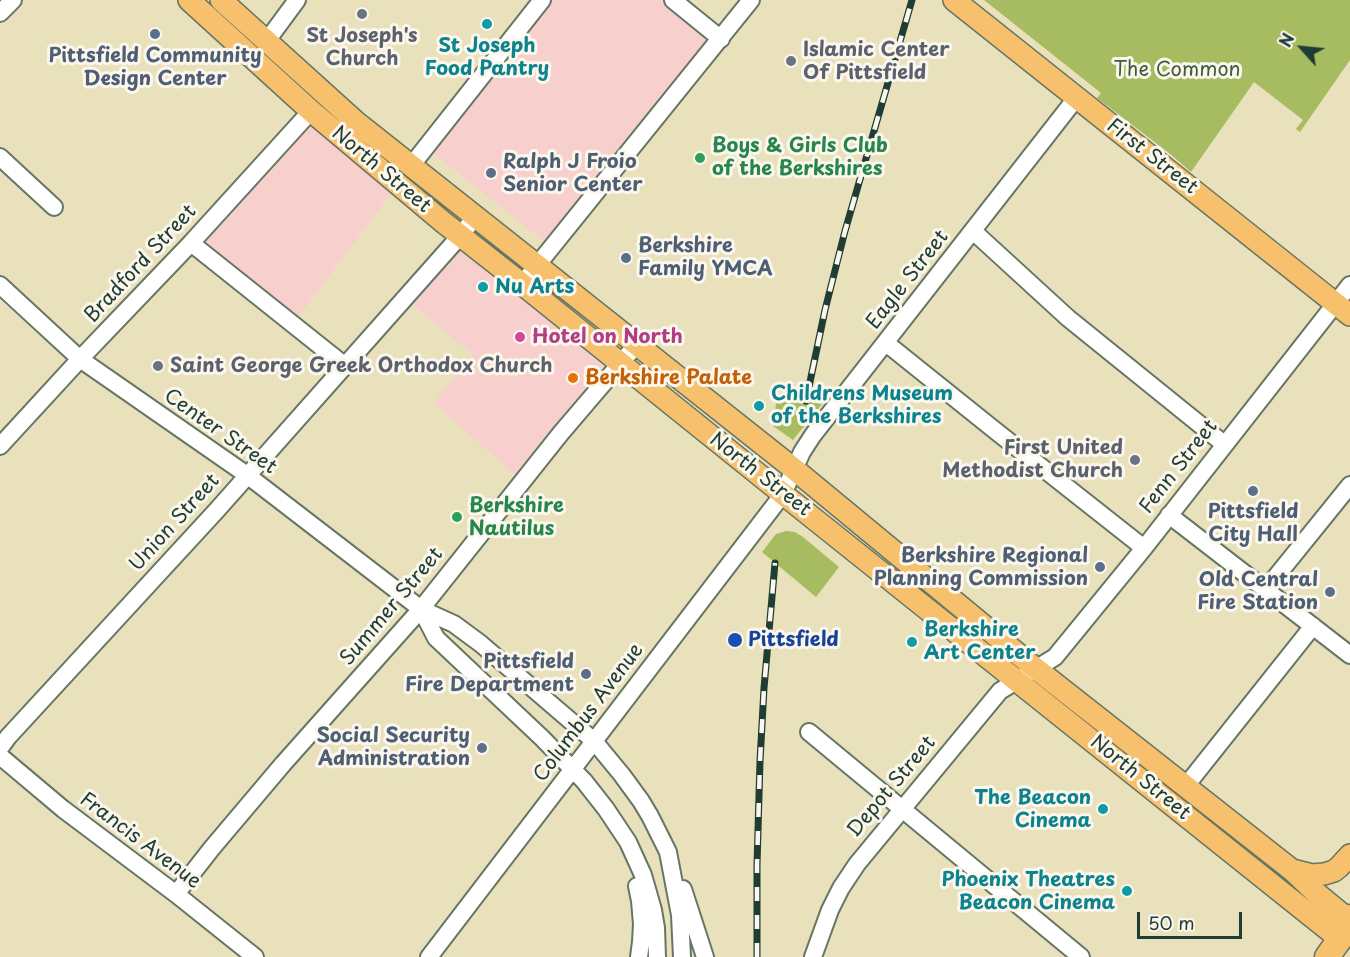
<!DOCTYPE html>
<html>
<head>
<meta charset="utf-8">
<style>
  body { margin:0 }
  #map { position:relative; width:1350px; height:957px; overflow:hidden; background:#e9e0bc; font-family:"Playpen Sans",sans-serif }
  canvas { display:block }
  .north { position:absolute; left:1272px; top:18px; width:60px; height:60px; -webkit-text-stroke:4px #fbf7ec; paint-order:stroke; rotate:297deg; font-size:16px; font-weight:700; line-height:24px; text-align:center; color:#1f3d34 }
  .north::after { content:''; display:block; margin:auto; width:21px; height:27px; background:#1f3d34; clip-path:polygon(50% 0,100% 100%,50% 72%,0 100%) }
  .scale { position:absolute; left:1137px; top:912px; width:105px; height:27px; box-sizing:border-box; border:3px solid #1f3d34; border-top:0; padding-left:8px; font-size:18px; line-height:21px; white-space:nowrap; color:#1f3d34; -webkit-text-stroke:4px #fbf7ec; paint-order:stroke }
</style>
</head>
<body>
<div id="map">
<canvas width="1350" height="957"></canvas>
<div class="north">N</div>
<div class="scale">50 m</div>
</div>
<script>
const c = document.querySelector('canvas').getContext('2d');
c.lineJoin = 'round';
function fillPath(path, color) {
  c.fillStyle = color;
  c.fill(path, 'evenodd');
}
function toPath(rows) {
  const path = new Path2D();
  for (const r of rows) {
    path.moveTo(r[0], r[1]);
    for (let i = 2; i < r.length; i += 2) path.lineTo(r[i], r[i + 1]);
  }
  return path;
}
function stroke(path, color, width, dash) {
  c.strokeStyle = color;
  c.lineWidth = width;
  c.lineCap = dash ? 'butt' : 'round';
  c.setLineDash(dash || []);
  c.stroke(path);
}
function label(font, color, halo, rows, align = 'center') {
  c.font = font + ' "Playpen Sans",sans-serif';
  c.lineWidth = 6;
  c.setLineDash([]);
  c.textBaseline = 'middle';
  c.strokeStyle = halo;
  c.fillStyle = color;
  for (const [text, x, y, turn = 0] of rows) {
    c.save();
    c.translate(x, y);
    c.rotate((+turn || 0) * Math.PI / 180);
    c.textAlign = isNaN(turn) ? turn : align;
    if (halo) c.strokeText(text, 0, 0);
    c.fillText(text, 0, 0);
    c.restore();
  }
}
const built = toPath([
  [548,0,660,0,710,41,548,244,429,150],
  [312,120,394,190,296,320,200,243],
  [460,249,607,366,516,476,434,403,473,354,410,303]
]);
const green = toPath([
  [984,0,1350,0,1350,60,1300,132,1296,129,1303,120,1254,82,1191,172,1169,153,1097,98,1101,93],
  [777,396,822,404,793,440,773,426],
  [786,531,795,532,803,537,839,567,816,597,762,552,776,534]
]);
const minor = toPath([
  [673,0,721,39],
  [0,13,13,0],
  [266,42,297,0],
  [0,157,54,207],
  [411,166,542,0],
  [973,231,1068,318,1224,444],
  [191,243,344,365],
  [522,284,751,0],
  [0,285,80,359,247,475,421,609,454,624,481,644,594,741,622,775,641,801,650,816,668,852,680,915,682,957],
  [886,343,997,432,1144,548],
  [0,446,80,359,191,243,311,111],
  [1169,515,1350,655],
  [1266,589,1350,485],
  [421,609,436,638,542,738,584,781,606,809,628,842,643,875,653,910,656,928,657,957],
  [809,732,1081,957],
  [0,748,8,737,217,510,460,236,475,217],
  [0,756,63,809,176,894,255,957],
  [1185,787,1313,626],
  [637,886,640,901,642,924,641,942,639,957],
  [683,889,705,957],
  [176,894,212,848,283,764,421,609,561,433,637,344],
  [429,957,783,494,802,452,813,435,1077,97],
  [813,957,830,910,841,888,857,864,1000,691,1055,657,1144,548,1350,285]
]);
const major = toPath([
  [189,0,311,111,443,222,522,284,783,494,1340,939],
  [221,0,356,122,794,469,1035,668,1292,870,1315,892,1349,920],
  [954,0,1350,315],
  [1292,870,1312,875,1324,874,1334,871,1339,867,1350,855]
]);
const highway = toPath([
  [1327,957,1340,939,1350,917]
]);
const rail = toPath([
  [806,401,825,310,845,231,912,0],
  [757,957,757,865,760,761,764,688,775,563]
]);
const markers = [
  [362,14,6,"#6b7280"],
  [487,24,6,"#0f9aa8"],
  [155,34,6,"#5c6f8a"],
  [791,61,6,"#6b7280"],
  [700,158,6,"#2e9e5b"],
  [491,173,6,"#5c6f8a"],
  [626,258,6,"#5c6f8a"],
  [483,287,6,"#0f9aa8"],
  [520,337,6,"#d1479c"],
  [158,366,6,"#6b7280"],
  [573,378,6,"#e8710a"],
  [759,406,6,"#0f9aa8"],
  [1135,460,6,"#6b7280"],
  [1253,491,6,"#5c6f8a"],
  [457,517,6,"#2e9e5b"],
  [1100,567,6,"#5c6f8a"],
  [1330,592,6,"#5c6f8a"],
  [735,640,8,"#1a4fb4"],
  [912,642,6,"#0f9aa8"],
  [586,674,6,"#5c6f8a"],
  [482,748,6,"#5c6f8a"],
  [1103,809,6,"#0f9aa8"],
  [1127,891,6,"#0f9aa8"]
];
const worshipNames = [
  ["St Joseph's",362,36,"center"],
  ["Church",362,59,"center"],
  ["Islamic Center",803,50],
  ["Of Pittsfield",803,73],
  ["Saint George Greek Orthodox Church",170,366],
  ["First United",1123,448,"right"],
  ["Methodist Church",1123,471,"right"]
];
const cultureNames = [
  ["St Joseph",487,46,"center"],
  ["Food Pantry",487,69,"center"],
  ["Nu Arts",495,287],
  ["Childrens Museum",771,394],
  ["of the Berkshires",771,417],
  ["Berkshire",924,630],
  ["Art Center",924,653],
  ["The Beacon",1091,798,"right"],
  ["Cinema",1091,821,"right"],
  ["Phoenix Theatres",1115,880,"right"],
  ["Beacon Cinema",1115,903,"right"]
];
const serviceNames = [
  ["Pittsfield Community",155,56,"center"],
  ["Design Center",155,79,"center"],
  ["Ralph J Froio",503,162,"left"],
  ["Senior Center",503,185,"left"],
  ["Berkshire",638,246,"left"],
  ["Family YMCA",638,269,"left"],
  ["Pittsfield",1253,512,"center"],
  ["City Hall",1253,535,"center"],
  ["Berkshire Regional",1088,556],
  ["Planning Commission",1088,579],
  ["Old Central",1318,580],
  ["Fire Station",1318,603],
  ["Pittsfield",574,662],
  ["Fire Department",574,685],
  ["Social Security",470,736],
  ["Administration",470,759]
];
const parkNames = [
  ["The Common",1177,70]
];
const leisureNames = [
  ["Boys & Girls Club",712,146],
  ["of the Berkshires",712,169],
  ["Berkshire",469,506],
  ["Nautilus",469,529]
];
const streetNames = [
  ["First Street",1152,157,38],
  ["North Street",381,170,40],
  ["Bradford Street",141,264,-47],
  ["Eagle Street",908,280,-52],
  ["Center Street",220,432,35],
  ["Fenn Street",1179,467,-52],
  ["North Street",760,475,38],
  ["Union Street",175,523,-48],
  ["Summer Street",392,607,-50],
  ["Columbus Avenue",589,713,-53],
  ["North Street",1140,778,39],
  ["Depot Street",892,787,-50],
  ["Francis Avenue",140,841,37]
];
const hotelNames = [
  ["Hotel on North",532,337]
];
const foodNames = [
  ["Berkshire Palate",585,378]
];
const transitNames = [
  ["Pittsfield",748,640]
];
fillPath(built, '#f7d0ce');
fillPath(green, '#a7bc61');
stroke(minor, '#667664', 20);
stroke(major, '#667664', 24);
stroke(highway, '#667664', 27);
stroke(minor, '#fff', 16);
stroke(major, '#f7c06c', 21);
stroke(highway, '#f7c06c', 24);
stroke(rail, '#1f3d34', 7);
stroke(rail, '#fbf7ec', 4.5, [14]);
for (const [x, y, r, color] of markers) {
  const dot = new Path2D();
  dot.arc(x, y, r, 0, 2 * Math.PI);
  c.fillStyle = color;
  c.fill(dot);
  stroke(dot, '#fbf7ec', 2);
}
label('bold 20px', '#5b616d', '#fbf7ec', worshipNames, 'left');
label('bold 20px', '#0d838f', '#fbf7ec', cultureNames, 'left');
label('bold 20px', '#4e5e75', '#fbf7ec', serviceNames, 'right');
label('20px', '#415d3f', '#fbf7ec', parkNames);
label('bold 20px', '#27864d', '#fbf7ec', leisureNames, 'left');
label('20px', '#1f3d34', '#fbf7ec', streetNames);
label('bold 20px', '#b23c85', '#fbf7ec', hotelNames, 'left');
label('bold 20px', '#c56008', '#fbf7ec', foodNames, 'left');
label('bold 20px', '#164399', '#fbf7ec', transitNames, 'left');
</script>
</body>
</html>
